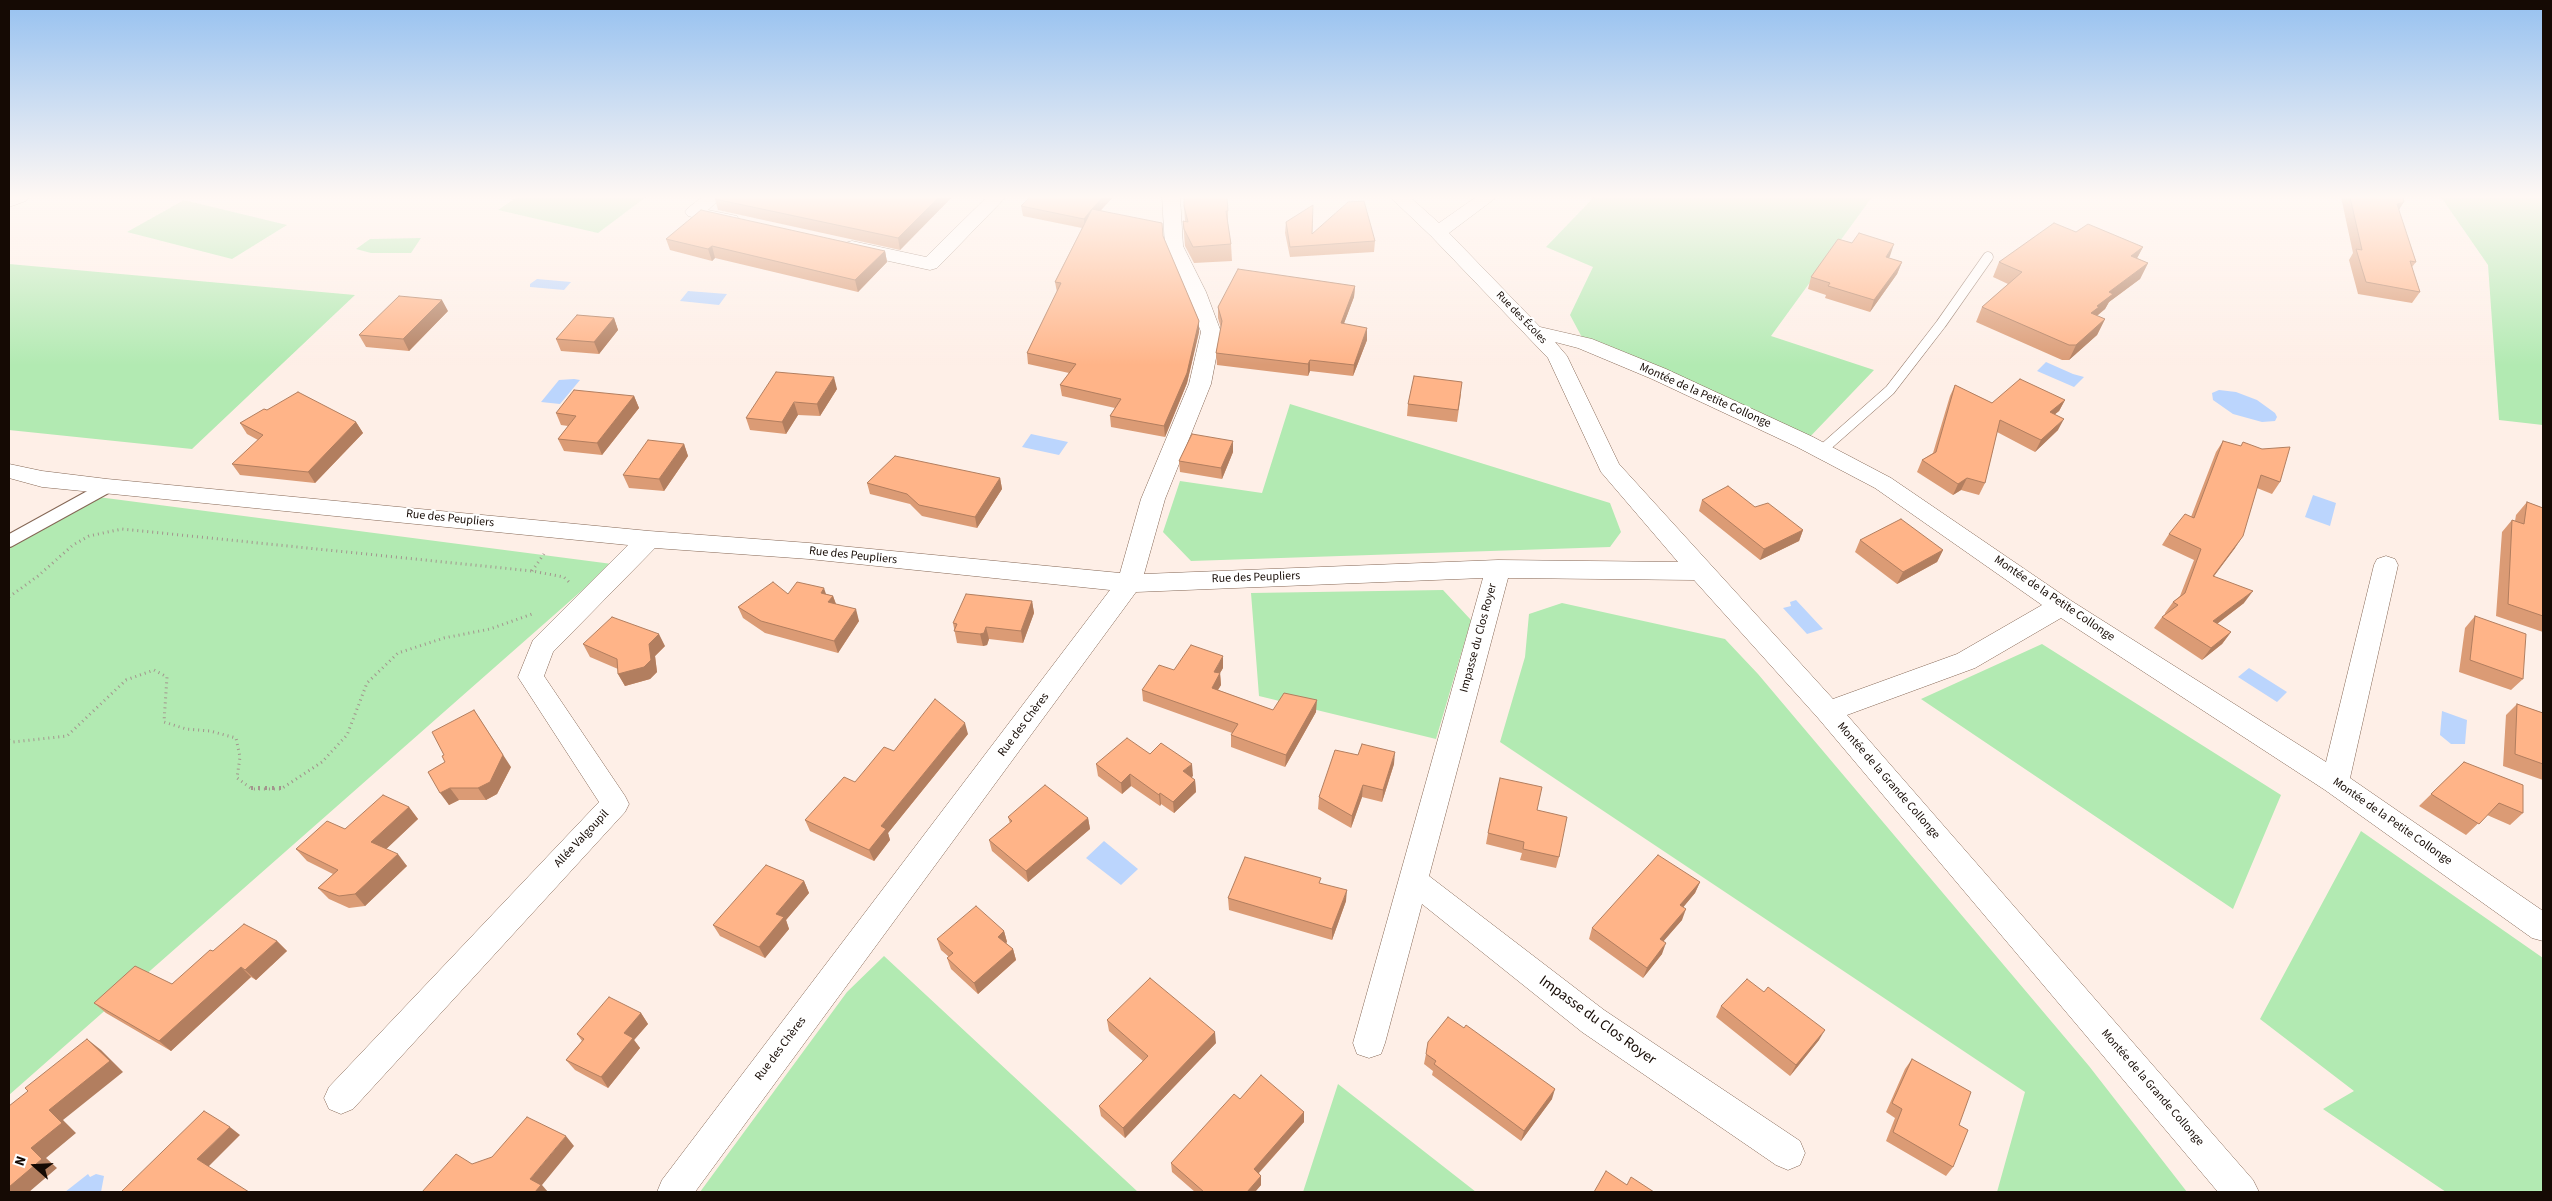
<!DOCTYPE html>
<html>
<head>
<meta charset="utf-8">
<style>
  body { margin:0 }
  #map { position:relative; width:2552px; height:1201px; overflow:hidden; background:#feefe7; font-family:"Source Sans 3",sans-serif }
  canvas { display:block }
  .frame { position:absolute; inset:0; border:10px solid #150a04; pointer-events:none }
  .north { position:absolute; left:10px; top:1141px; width:50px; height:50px; -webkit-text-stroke:4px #fff; paint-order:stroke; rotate:289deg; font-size:14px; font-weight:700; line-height:20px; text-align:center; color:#150a04 }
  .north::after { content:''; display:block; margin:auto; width:18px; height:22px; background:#150a04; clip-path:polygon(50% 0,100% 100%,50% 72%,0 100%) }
</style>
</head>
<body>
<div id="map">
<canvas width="2552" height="1201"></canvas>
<div class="frame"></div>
<div class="north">N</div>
</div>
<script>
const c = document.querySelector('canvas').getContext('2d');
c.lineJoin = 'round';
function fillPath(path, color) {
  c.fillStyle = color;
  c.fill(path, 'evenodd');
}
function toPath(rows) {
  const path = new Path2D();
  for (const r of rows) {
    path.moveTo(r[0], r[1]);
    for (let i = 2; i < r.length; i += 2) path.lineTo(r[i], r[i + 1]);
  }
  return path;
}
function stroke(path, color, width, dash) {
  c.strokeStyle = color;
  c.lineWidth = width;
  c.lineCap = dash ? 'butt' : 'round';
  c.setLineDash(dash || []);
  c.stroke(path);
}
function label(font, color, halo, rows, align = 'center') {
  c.font = font + ' "Source Sans 3",sans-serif';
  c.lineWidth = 4.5;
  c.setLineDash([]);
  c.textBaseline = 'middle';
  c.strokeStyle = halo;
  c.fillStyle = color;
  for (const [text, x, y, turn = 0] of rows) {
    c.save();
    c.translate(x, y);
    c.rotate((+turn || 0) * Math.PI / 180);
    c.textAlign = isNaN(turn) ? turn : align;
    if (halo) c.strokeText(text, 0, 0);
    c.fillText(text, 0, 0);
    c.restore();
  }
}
const green = toPath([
  [517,197,646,197,598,233,498,210],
  [1594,197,1872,197,1771,336,1874,370,1805,442,1585,343,1570,315,1593,267,1546,247],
  [2441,197,2543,197,2543,425,2499,420,2488,265],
  [184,200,287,225,232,259,127,232],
  [421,238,411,253,371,253,356,249,370,239],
  [9,264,355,295,192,449,9,430],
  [1290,404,1610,503,1621,532,1610,547,1191,561,1163,532,1180,481,1262,493],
  [98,497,612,564,9,1095,9,546],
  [1443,590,1471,620,1436,739,1259,696,1251,593],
  [1562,603,1725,639,1758,674,2089,1066,2187,1192,1997,1192,2025,1092,1500,742,1525,657,1529,614],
  [2042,644,2281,795,2233,909,1921,699],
  [2361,831,2543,958,2543,1192,2446,1192,2323,1109,2354,1091,2260,1019],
  [884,956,1138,1192,700,1192,847,992],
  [1338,1084,1476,1192,1303,1192]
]);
const water = toPath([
  [537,279,571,282,564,290,530,287,530,284],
  [688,291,727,294,719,305,680,301],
  [2046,362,2073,374,2084,377,2074,387,2037,371],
  [574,379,580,380,560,404,541,402,559,380],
  [2219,390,2236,392,2257,400,2275,413,2277,417,2275,421,2262,422,2233,414,2213,400,2212,393],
  [1031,434,1068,442,1059,455,1022,447],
  [2313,495,2336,503,2330,526,2305,517],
  [1796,600,1823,629,1807,634,1783,608,1791,606,1790,602],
  [2249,668,2287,692,2277,702,2238,677],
  [2442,711,2467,720,2465,744,2451,744,2440,735],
  [1104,841,1138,869,1121,885,1086,858],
  [88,1174,90,1177,96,1174,104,1176,101,1192,65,1192]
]);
const pathFar1 = toPath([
  [532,571,544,554],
  [9,597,38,576,73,545,89,536,122,529,532,571,564,577,569,582],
  [9,740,13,742,67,736,126,680,154,670,167,677,164,722,186,729,210,731,236,738,240,757,237,778,252,789,281,789,322,762,347,735,367,683,398,653,444,638,490,629,535,613]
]);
const path = toPath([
  [251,788,282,788]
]);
const serviceFar1 = toPath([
  [1822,450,1890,390,1941,324,1988,257]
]);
const service = toPath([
  [9,541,107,487]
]);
const minor = toPath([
  [702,197,722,197,708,210,737,216,739,220,737,224,730,226,688,216,685,212,688,208,702,197],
  [987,197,1006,197,937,268,930,270,852,253,845,251,843,247,845,243,852,241,926,257,987,197],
  [1162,197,1180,197,1183,246,1206,292,1221,332,1211,384,1165,499,1144,574,1498,560,1678,562,1601,472,1548,358,1431,236,1390,197,1410,197,1439,223,1476,197,1497,197,1449,233,1540,327,1592,339,1666,369,1813,437,1891,478,2070,600,2326,762,2374,565,2377,559,2386,556,2395,559,2398,565,2350,778,2543,911,2543,941,2532,938,2325,790,2061,618,1975,668,1847,715,2253,1180,2259,1192,2218,1192,1818,718,1694,580,1508,578,1429,876,1604,1010,1800,1141,1805,1153,1800,1165,1788,1170,1776,1165,1582,1032,1422,904,1385,1043,1381,1054,1369,1058,1357,1054,1353,1043,1483,578,1136,592,695,1192,657,1192,662,1180,1110,590,809,559,655,548,553,652,544,676,625,796,629,804,625,812,353,1109,341,1114,329,1109,324,1098,329,1087,599,802,518,677,533,640,628,545,42,487,9,478,9,464,42,471,107,479,649,531,809,543,1120,573,1141,499,1189,384,1201,332,1186,292,1165,246,1162,197],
  [1555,342,1578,348,1652,379,1797,447,1875,488,2042,605,1957,654,1833,699,1619,464,1567,356,1555,342]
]);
const secondary = toPath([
  [9,197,29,197,26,201,9,207,9,197]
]);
const wall = toPath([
  [952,197,900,250,718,210,715,199],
  [1030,197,1113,197,1101,210,1163,236,1199,321,1199,332,1187,383,1165,437,1111,427,1110,416,1115,408,1062,396,1060,385,1069,373,1028,364,1027,353,1057,292,1055,282,1082,228,1023,216,1021,206],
  [2341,197,2403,197,2399,210,2416,262,2412,267,2420,292,2412,303,2358,294,2349,260,2353,253],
  [1184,206,1228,211,1228,226,1231,244,1232,261,1194,263,1185,246,1183,221,1185,221],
  [1286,222,1312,234,1375,241,1374,252,1290,257,1285,233],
  [2076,232,2143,247,2137,258,2148,263,2140,279,2109,302,2105,309,2097,316,2105,319,2097,335,2069,360,2062,360,1976,322,1982,307,2008,284,1993,277,1999,262],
  [666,239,885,251,887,262,858,292,715,258,712,261,670,250],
  [1890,256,1889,258,1902,262,1897,274,1870,312,1825,298,1826,295,1808,289,1811,277],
  [1355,286,1354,297,1344,323,1367,340,1353,376,1310,371,1308,376,1217,365,1216,353,1221,328,1218,318,1218,307],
  [448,311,409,351,366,347,359,335],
  [614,318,618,330,599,354,561,351,556,339],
  [1955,385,1992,403,2065,400,2059,411,2055,414,2058,430,2035,452,1997,432,1985,483,1979,495,1961,490,1953,495,1917,472,1922,460,1933,453,1950,396],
  [837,389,820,416,798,415,786,434,750,430,746,418],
  [1461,394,1457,422,1407,416,1408,404],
  [634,396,639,408,602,455,564,451,558,439,568,426,561,425,556,413],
  [267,410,356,422,363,433,315,483,240,475,232,464,258,440,247,434,240,423],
  [2223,441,2280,482,2272,494,2257,488,2235,548,2214,576,2244,603,2217,624,2231,632,2222,644,2202,660,2154,628,2162,617,2165,614,2165,613,2173,602,2180,596,2194,560,2162,545,2169,534,2191,517,2216,452],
  [684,444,688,456,664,491,629,488,623,475],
  [1233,452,1222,479,1180,472,1179,461],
  [1000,478,1002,489,977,528,922,516,910,504,870,494,867,483],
  [1702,500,1803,530,1799,541,1760,560,1699,511],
  [2527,502,2543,508,2543,632,2496,616,2502,532,2512,520,2515,521,2516,515],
  [1860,540,1943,550,1937,562,1897,584,1855,552],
  [788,594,826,594,833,596,836,604,859,621,838,653,765,633,743,618,738,607],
  [1032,601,1034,613,1023,643,989,639,987,645,983,646,957,643,953,623],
  [2475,616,2523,679,2511,690,2459,672,2465,628],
  [583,644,665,646,655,656,657,672,650,679,625,686,618,674,618,669,590,657],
  [1223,668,1220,673,1221,685,1218,690,1273,710,1316,712,1285,767,1231,747,1231,735,1232,733,1143,701,1142,690,1174,670],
  [2517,704,2543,713,2543,780,2503,766,2506,715],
  [968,734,888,833,890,840,874,861,810,831,805,820,855,782,894,751],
  [1150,754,1193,776,1191,777,1195,780,1196,792,1174,813,1161,804,1160,806,1131,786,1122,794,1098,776,1096,764],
  [1358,755,1394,764,1382,802,1362,797,1351,828,1318,809,1319,797],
  [2464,762,2523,813,2510,825,2487,815,2466,835,2419,806],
  [511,767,497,794,486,800,459,800,449,805,428,772],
  [409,807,418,819,386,849,407,866,365,906,349,908,329,899,318,888,333,874,307,861,296,849,345,829],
  [1537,810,1559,857,1556,868,1520,860,1522,853,1486,844,1488,833],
  [1008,817,1088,818,1090,829,1028,882,992,851,989,840,1010,823],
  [804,881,809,893,786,920,789,929,765,958,720,936,713,925],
  [1700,882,1695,893,1683,907,1682,920,1663,941,1662,954,1643,978,1589,939,1592,928],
  [1228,898,1346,901,1332,940,1229,910],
  [1004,931,1007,942,1006,943,1013,949,1016,960,978,994,951,969,947,958,949,957,941,950,937,939],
  [277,941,287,951,256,980,251,977,171,1051,106,1013,94,1003,172,984,213,951],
  [1721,1006,1819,1040,1790,1076,1716,1017],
  [641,1013,648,1024,634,1040,640,1048,608,1088,575,1070,566,1060,582,1041,577,1034],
  [1107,1020,1216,1043,1125,1138,1101,1116,1099,1106,1143,1061,1109,1031],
  [1426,1054,1552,1099,1521,1141,1432,1075,1433,1071,1424,1064],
  [1912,1059,1959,1125,1953,1167,1946,1176,1886,1141,1895,1118,1886,1112,1905,1069],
  [1240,1099,1304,1112,1304,1122,1259,1173,1261,1176,1261,1185,1255,1192,1195,1192,1172,1172,1171,1163]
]);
const shadedWall = toPath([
  [939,197,952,197,900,250,898,238],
  [1103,197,1113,197,1093,219,1092,209],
  [2404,202,2397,213,2397,204],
  [1092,209,1085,229,1084,219],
  [1894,244,1890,256,1882,269,1886,257],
  [712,246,715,258,712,261,708,249],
  [2143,247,2135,262,2131,256],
  [885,251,887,262,858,292,855,280],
  [1902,262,1897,274,1870,312,1874,300],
  [2148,263,2140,279,2109,302,2105,309,2094,318,2091,313,2109,292],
  [1355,286,1354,297,1340,334,1341,323],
  [442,300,448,311,409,351,403,339],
  [614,318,618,330,599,354,594,342],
  [2105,319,2097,335,2069,360,2076,345],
  [1199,321,1199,332,1187,383,1165,437,1164,426],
  [1367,328,1367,340,1353,376,1354,365],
  [1310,360,1310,371,1308,376,1308,364],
  [834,377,837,389,820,416,817,404],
  [634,396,639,408,602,455,597,443],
  [2065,400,2059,411,2044,423,2050,412],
  [794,402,798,415,786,434,782,422],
  [2064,419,2058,430,2035,452,2041,440],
  [356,422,363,433,315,483,308,472],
  [1233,441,1233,452,1222,479,1221,468],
  [684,444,688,456,664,491,659,479],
  [1000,478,1002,489,977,528,975,517],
  [1967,478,1961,490,1953,495,1958,484],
  [1803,530,1799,541,1760,560,1764,549],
  [2243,536,2235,548,2205,588,2213,576],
  [1943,550,1937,562,1897,584,1903,572],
  [824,588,828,600,821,593],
  [2253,591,2244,603,2205,633,2213,621],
  [833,596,837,607,828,602],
  [1032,601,1034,613,1023,643,1021,631],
  [856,609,859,621,838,653,834,641],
  [986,627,989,639,987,645,983,646,980,634],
  [2231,632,2222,644,2202,660,2211,648],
  [659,634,665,646,655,656,657,672,650,679,625,686,618,674],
  [1223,656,1223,668,1214,683,1214,672],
  [1220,673,1221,685,1212,699,1212,688],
  [1317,700,1316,712,1285,767,1286,755],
  [474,710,511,767,497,794,486,800,478,788],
  [965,723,968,734,888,833,890,840,874,861,869,850,881,826],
  [1395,752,1394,764,1382,802,1383,790],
  [1192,764,1193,776,1184,783,1183,771],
  [1130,774,1131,786,1122,794,1121,783],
  [1195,780,1196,792,1174,813,1173,802],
  [1363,785,1362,797,1351,828,1352,816],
  [450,788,459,800,449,805,440,793],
  [1160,793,1161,804,1160,806,1159,795],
  [409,807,418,819,381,854,371,842],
  [1088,818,1090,829,1028,882,1026,871],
  [398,854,407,866,365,906,355,894],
  [804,881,809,893,786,920,789,929,765,958,759,947,776,914],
  [1700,882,1695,893,1676,916,1680,905],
  [1347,890,1346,901,1332,940,1332,929],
  [1686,909,1682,920,1656,950,1660,939],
  [1004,931,1007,942,1001,948,998,937],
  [277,941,287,951,256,980,245,970],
  [1666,943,1662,954,1643,978,1647,968],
  [1013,949,1016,960,978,994,974,983],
  [241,967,251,977,171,1051,159,1041],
  [641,1013,648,1024,634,1040,640,1048,608,1088,601,1077,624,1033],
  [1825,1030,1819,1040,1790,1076,1796,1065],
  [1215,1032,1216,1043,1125,1138,1123,1128],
  [87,1039,101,1050,123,1072,63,1120,76,1133,46,1158,57,1168,29,1192,9,1192,9,1187,31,1148,49,1110],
  [1555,1089,1552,1099,1521,1141,1524,1131],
  [1304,1112,1304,1122,1254,1178,1254,1169],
  [230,1127,240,1135,208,1167,197,1159],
  [566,1136,574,1146,542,1185,548,1192,535,1192,530,1179],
  [1261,1176,1261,1185,1255,1192,1247,1192]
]);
const building = toPath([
  [718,197,939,197,898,238,715,199,718,197],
  [1030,197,1103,197,1092,209,1162,223,1163,236,1199,321,1187,373,1164,426,1110,416,1121,399,1060,385,1076,364,1027,353,1061,283,1055,282,1092,209,1084,219,1021,206,1030,197],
  [1184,197,1227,197,1228,211,1226,211,1231,244,1193,247,1184,229,1183,221,1188,222,1184,206,1184,197],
  [2350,197,2403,197,2404,202,2397,204,2416,262,2410,261,2420,292,2366,282,2356,249,2362,250,2350,197],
  [1364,201,1375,241,1290,247,1286,222,1313,205,1312,234,1348,202,1364,201],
  [701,210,885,251,855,280,712,246,708,249,666,239,701,210],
  [2054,223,2076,232,2088,224,2143,247,2131,256,2148,263,2109,292,2113,294,2097,306,2099,307,2091,313,2105,319,2076,345,2069,345,1982,307,2022,272,1999,262,2054,223],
  [1859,233,1894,244,1886,257,1902,262,1874,300,1828,286,1830,283,1811,277,1838,239,1852,243,1859,233],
  [1238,269,1355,286,1341,323,1367,328,1354,365,1310,360,1308,364,1216,353,1222,321,1218,307,1238,269],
  [399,296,442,300,403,339,359,335,399,296],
  [577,315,614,318,594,342,556,339,577,315],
  [776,372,834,377,817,404,794,402,782,422,746,418,776,372],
  [1414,376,1462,382,1458,410,1408,404,1414,376],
  [2020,379,2065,400,2050,412,2064,419,2041,440,2000,420,1985,483,1967,478,1958,484,1922,460,1936,452,1955,385,1992,403,2020,379],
  [574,390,634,396,597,443,558,439,576,416,556,413,574,390],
  [298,392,356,422,308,472,232,464,263,435,240,423,264,409,267,410,298,392],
  [1192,434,1233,441,1221,468,1179,461,1192,434],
  [648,440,684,444,659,479,623,475,648,440],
  [2223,441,2241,446,2243,442,2262,449,2290,447,2280,482,2261,475,2243,536,2213,576,2253,591,2213,621,2231,632,2211,648,2162,617,2178,605,2173,602,2185,593,2201,549,2169,534,2185,514,2194,518,2223,441],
  [895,456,1000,478,975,517,919,505,907,494,867,483,895,456],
  [1728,486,1755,507,1768,503,1803,530,1764,549,1702,500,1728,486],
  [2527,502,2543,508,2543,616,2508,604,2512,520,2524,524,2527,502],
  [1901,519,1943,550,1903,572,1860,540,1901,519],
  [773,582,788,594,797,582,824,588,821,593,833,596,828,602,856,609,834,641,761,621,738,607,773,582],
  [966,594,1032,601,1021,631,986,627,984,633,980,634,954,631,957,624,953,623,966,594],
  [2475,616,2526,634,2523,679,2470,660,2475,616],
  [612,617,659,634,649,644,651,660,644,667,618,674,617,659,583,644,612,617],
  [1191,645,1223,656,1214,672,1220,673,1212,688,1273,710,1284,693,1317,700,1286,755,1231,735,1238,724,1142,690,1159,665,1174,670,1191,645],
  [935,699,965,723,881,826,886,829,869,850,805,820,844,777,855,782,884,747,894,751,935,699],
  [2517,704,2543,713,2543,764,2515,754,2517,704],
  [474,710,503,755,490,782,478,788,450,788,440,793,428,772,445,762,442,756,444,755,432,732,474,710],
  [1127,738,1150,754,1161,743,1192,764,1183,771,1195,780,1173,802,1160,793,1159,795,1130,774,1121,783,1096,764,1127,738],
  [1362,744,1395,752,1383,790,1363,785,1352,816,1319,797,1335,750,1358,755,1362,744],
  [2464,762,2523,785,2523,813,2499,803,2479,824,2431,794,2464,762],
  [1500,778,1542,787,1537,810,1567,817,1559,857,1523,849,1524,842,1488,833,1500,778],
  [1045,785,1088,818,1026,871,989,840,1012,821,1008,817,1045,785],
  [383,795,409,807,371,842,398,854,355,894,339,896,318,888,338,870,296,849,327,821,345,829,383,795],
  [1658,855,1700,882,1680,905,1686,909,1660,939,1666,943,1647,968,1592,928,1658,855],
  [1245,857,1321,878,1319,883,1347,890,1332,929,1228,898,1245,857],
  [766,865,804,881,776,914,784,917,759,947,713,925,766,865],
  [976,906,1004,931,998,937,1013,949,974,983,947,958,953,953,937,939,976,906],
  [244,924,277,941,245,970,241,967,159,1041,94,1003,135,966,172,984,210,950,213,951,244,924],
  [1150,978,1215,1032,1123,1128,1099,1106,1148,1056,1107,1020,1150,978],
  [1747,979,1764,992,1768,987,1825,1030,1796,1065,1721,1006,1747,979],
  [609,997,641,1013,624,1033,633,1038,601,1077,566,1060,584,1039,577,1034,609,997],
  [1448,1017,1464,1028,1466,1025,1555,1089,1524,1131,1434,1064,1436,1061,1426,1054,1428,1042,1448,1017],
  [87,1039,110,1061,49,1110,62,1123,31,1148,42,1159,9,1187,9,1106,28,1091,25,1088,87,1039],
  [1912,1059,1971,1092,1959,1125,1968,1130,1953,1167,1893,1132,1902,1109,1892,1103,1912,1059],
  [1261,1075,1304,1112,1254,1169,1261,1176,1247,1192,1204,1192,1171,1163,1234,1094,1240,1099,1261,1075],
  [204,1111,230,1127,197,1159,249,1192,121,1192,204,1111],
  [527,1117,566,1136,530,1179,541,1185,535,1192,422,1192,456,1154,472,1164,492,1157,527,1117],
  [1606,1171,1627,1185,1631,1177,1654,1192,1594,1192,1606,1171]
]);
const farStreetnames = [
  ["Rue des Écoles",1521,318,46]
];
const streetNames = [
  ["Montée de la Petite Collonge",1705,396,24],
  ["Rue des Peupliers",450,519,6],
  ["Rue des Peupliers",853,556,6],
  ["Rue des Peupliers",1256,578,-2],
  ["Montée de la Petite Collonge",2054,599,34],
  ["Impasse du Clos Royer",1479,638,-75],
  ["Rue des Chères",1024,725,-53],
  ["Montée de la Grande Collonge",1888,781,49],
  ["Montée de la Petite Collonge",2392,822,35],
  ["Allée Valgoupil",582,839,-47],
  ["Rue des Chères",781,1049,-53],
  ["Montée de la Grande Collonge",2152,1088,49]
];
const nearStreetnames = [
  ["Impasse du Clos Royer",1597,1021,36]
];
fillPath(green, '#b2eab2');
fillPath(water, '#bbd5fd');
stroke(serviceFar1, '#856755', 11);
stroke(service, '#856755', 14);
stroke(minor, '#856755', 1);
stroke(secondary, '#856755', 1);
stroke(pathFar1, '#a2958d', 3, [1, 4]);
stroke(path, '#a2958d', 4, [2, 5]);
stroke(serviceFar1, '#fff', 10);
stroke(service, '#fff', 12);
fillPath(minor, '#fff');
fillPath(secondary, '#fff');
fillPath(wall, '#db9b75');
fillPath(shadedWall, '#b27e5f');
fillPath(building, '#ffb488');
stroke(building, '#b27e5f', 1);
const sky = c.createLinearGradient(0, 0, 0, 365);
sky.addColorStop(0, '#96c1f0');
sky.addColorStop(0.54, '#fff8f4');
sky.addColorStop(1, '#fff8f400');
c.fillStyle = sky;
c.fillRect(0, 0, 2552, 365);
label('11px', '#150a04', '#fff', farStreetnames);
label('12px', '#150a04', '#fff', streetNames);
label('15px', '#150a04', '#fff', nearStreetnames);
</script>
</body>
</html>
